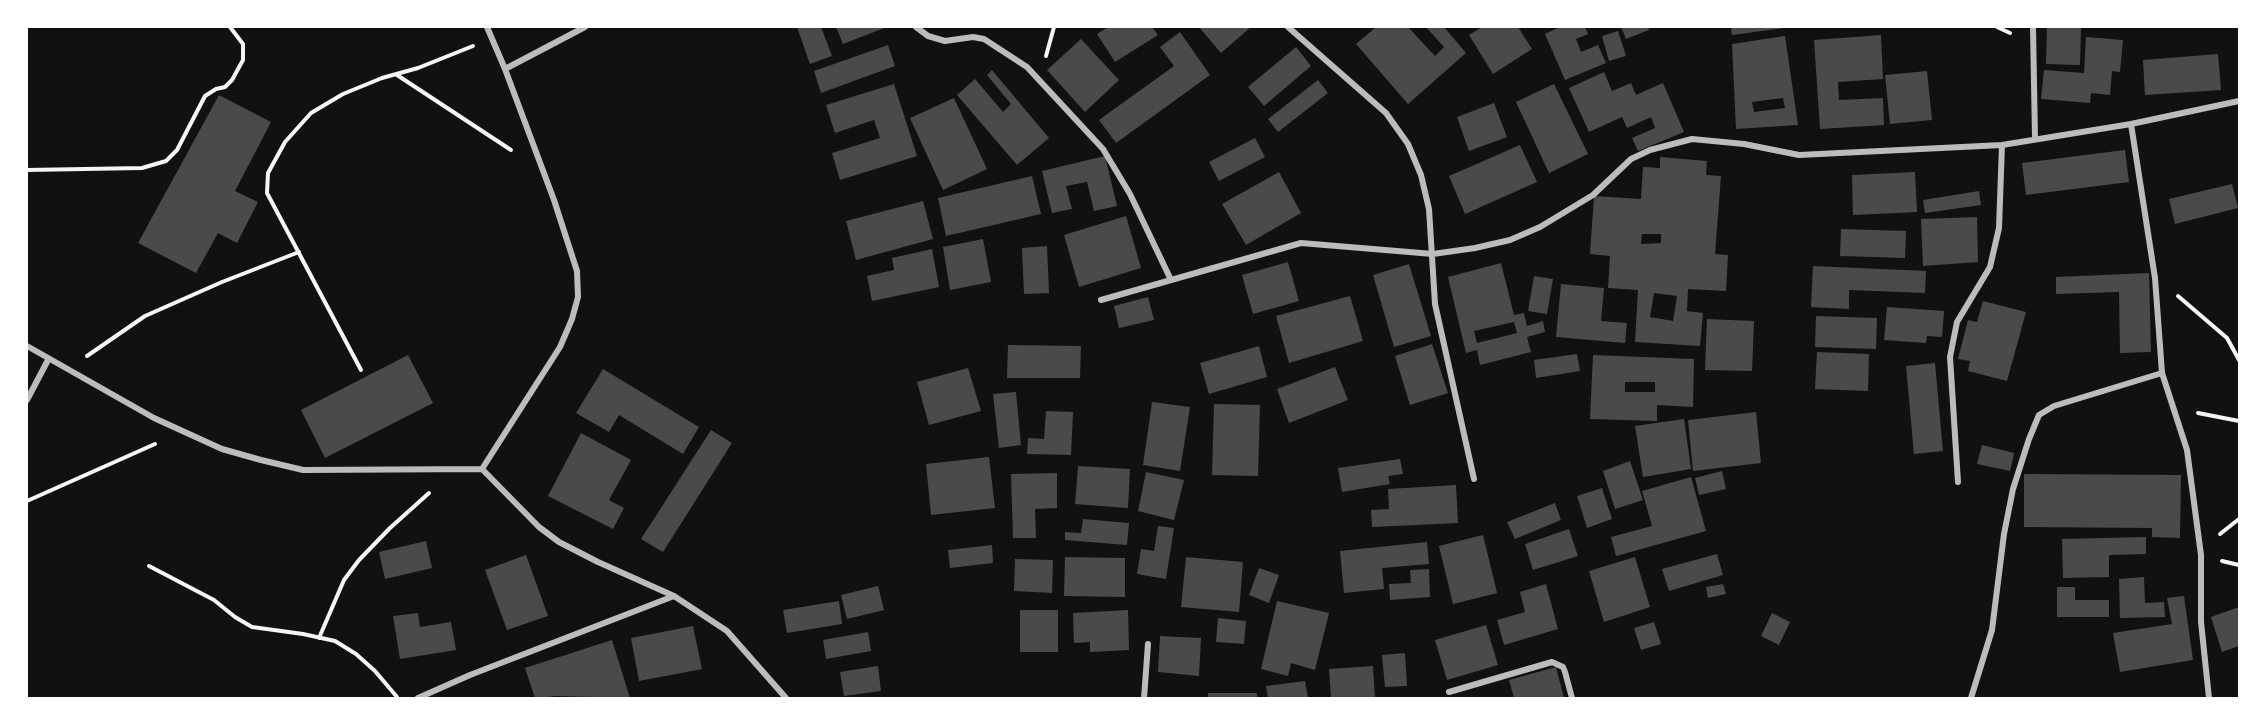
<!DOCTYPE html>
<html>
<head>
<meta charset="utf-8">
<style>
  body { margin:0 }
  #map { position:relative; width:2266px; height:725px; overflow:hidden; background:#111; font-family:"DejaVu Sans",sans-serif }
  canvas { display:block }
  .frame { position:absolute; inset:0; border:28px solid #fff; pointer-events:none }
</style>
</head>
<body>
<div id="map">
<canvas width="2266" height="725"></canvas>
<div class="frame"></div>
</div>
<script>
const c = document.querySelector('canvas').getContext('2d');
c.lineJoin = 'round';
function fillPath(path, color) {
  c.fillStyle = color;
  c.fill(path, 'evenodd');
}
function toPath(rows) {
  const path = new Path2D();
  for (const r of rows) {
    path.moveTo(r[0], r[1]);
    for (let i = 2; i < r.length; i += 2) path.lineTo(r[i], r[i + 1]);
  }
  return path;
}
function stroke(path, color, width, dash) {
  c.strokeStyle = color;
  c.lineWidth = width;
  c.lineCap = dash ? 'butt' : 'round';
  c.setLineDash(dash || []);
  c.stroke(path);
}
const building = toPath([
  [797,27,821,27,832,56,810,64],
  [836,27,887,27,843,44],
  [1108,27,1152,27,1158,35,1115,62,1097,34],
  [1199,27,1251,27,1221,53],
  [1376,27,1408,27,1435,56,1444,47,1426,27,1444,27,1466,53,1408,104,1356,44],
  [1482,27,1518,27,1532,49,1493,74,1469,35],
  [1560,27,1585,27,1588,34,1576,39,1581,52,1598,45,1606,63,1565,80,1545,34],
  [1621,27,1648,27,1649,30,1626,39],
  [1731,27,1783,27,1784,28,1732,35],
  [2047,27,2081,27,2080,65,2046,64],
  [1618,31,1626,56,1609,61,1602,36],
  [1180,32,1210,75,1116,143,1099,120,1174,66,1160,47],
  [1881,35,1883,79,1838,82,1839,100,1883,98,1884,125,1820,129,1814,40],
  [1785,36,1798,125,1736,129,1732,44],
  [1783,98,1785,108,1754,112,1752,102],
  [2086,37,2123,40,2120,72,2112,71,2110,95,2091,93,2090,103,2041,99,2044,70,2084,73],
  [1081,39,1119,80,1085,112,1047,70],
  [888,45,895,66,821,93,814,71],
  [1296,47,1311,66,1264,106,1248,87],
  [2218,54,2221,90,2145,95,2143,60],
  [992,70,1049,138,1017,165,957,95,975,79,1003,112,1011,104,987,75],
  [1927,71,1932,120,1890,124,1885,75],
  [1604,72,1612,91,1631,83,1636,95,1663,83,1684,132,1638,151,1632,138,1655,128,1651,117,1627,128,1622,117,1589,132,1569,88],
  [1318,80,1328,93,1278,132,1268,119],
  [894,84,917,156,840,180,832,153,880,138,874,120,835,133,826,105],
  [1554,84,1588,154,1549,173,1516,102],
  [219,95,271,122,235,191,258,202,237,243,218,233,196,273,138,243],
  [954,98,987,169,943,190,910,118],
  [1494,103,1507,137,1469,151,1457,117],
  [1255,138,1265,157,1219,181,1209,162],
  [1520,145,1537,182,1465,214,1449,176],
  [2125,150,2129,182,2026,195,2022,163],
  [1105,156,1117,206,1094,211,1087,182,1066,186,1072,209,1052,213,1042,171],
  [1660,157,1707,161,1706,175,1721,176,1715,254,1728,255,1726,291,1688,289,1687,311,1703,313,1700,346,1635,342,1638,290,1608,288,1610,256,1590,254,1594,196,1641,199,1643,167,1660,168],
  [1642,234,1661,234,1661,243,1641,244],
  [1654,293,1677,296,1673,321,1650,317],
  [1279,172,1301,213,1246,245,1222,204],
  [1915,172,1917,212,1853,215,1852,175],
  [1032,176,1041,214,946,236,938,198],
  [2232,184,2238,208,2175,224,2169,199],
  [1979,191,1981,205,1925,213,1923,200],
  [923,201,933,239,856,260,846,221],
  [1126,216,1141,268,1079,287,1064,235],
  [1977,217,1978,262,1923,266,1921,219],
  [1841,229,1906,231,1905,258,1840,256],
  [983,239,991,282,950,290,943,247],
  [1047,246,1049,293,1024,294,1022,248],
  [932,249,939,287,872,301,867,276,894,270,892,258],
  [1288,262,1299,301,1253,314,1242,275],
  [1501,263,1514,315,1524,313,1527,326,1543,321,1545,332,1527,337,1531,352,1480,365,1477,350,1466,353,1448,277],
  [1514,322,1517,333,1477,343,1474,331],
  [1409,264,1431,336,1394,347,1373,275],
  [1813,266,1926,271,1925,293,1849,290,1849,309,1811,307],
  [2149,273,2151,352,2120,353,2119,292,2056,294,2056,277],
  [1534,276,1553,279,1547,314,1528,311],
  [1561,284,1604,288,1601,321,1627,323,1625,343,1556,337],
  [1350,296,1363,341,1289,363,1276,316],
  [1148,297,1154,320,1119,328,1114,306],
  [1983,301,2026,312,2007,381,1968,371,1970,361,1958,359,1968,320,1977,322],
  [1887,307,1944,311,1942,337,1927,336,1926,343,1884,340],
  [1816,316,1877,318,1876,349,1815,347],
  [1707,319,1754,321,1752,371,1705,370],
  [1432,344,1448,393,1410,405,1395,356],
  [1008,345,1081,346,1080,378,1007,378],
  [1259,346,1267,377,1209,394,1200,363],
  [1817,352,1869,354,1868,391,1815,389],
  [1577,354,1580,371,1536,378,1534,360],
  [408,355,433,403,325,458,301,410],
  [1593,355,1694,359,1693,407,1657,405,1657,421,1590,419],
  [1625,382,1655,382,1655,392,1625,392],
  [1935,363,1943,451,1914,454,1906,366],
  [1335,367,1348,400,1289,423,1277,389],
  [968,368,981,411,929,425,917,382],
  [603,369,699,427,683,454,619,415,609,432,576,413],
  [1016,392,1021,445,999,448,993,394],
  [1152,402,1190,407,1180,471,1143,465],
  [1214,404,1260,405,1258,476,1212,475],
  [1046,411,1073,412,1071,455,1027,454,1028,438,1044,439],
  [1756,412,1761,463,1693,471,1688,420],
  [1684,419,1691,469,1643,477,1635,426],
  [711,430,732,443,663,552,641,539],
  [581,433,631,460,609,500,624,508,613,529,548,496],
  [1982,445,2014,453,2010,471,1977,464],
  [989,457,995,508,931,515,926,464],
  [1400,459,1403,474,1388,476,1390,484,1342,492,1338,468],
  [1630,461,1643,500,1615,509,1603,471],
  [1078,466,1130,469,1128,508,1075,504],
  [1722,471,1726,489,1699,495,1695,478],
  [1146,472,1184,480,1174,520,1138,511],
  [1057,473,1057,508,1035,509,1036,538,1013,538,1011,474],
  [2024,474,2181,475,2180,538,2152,537,2152,528,2024,527],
  [1691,477,1706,531,1616,556,1611,537,1652,526,1642,491],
  [1456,485,1458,523,1372,527,1371,510,1389,509,1388,489],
  [1602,488,1612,519,1587,528,1577,496],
  [1555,503,1561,520,1515,539,1507,522],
  [1083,519,1129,523,1127,545,1065,540,1065,532,1081,533],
  [1158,526,1174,528,1166,579,1137,574,1141,549,1154,551],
  [1569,529,1578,556,1533,570,1525,544],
  [1483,535,1497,593,1453,604,1439,546],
  [2146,537,2146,554,2109,555,2109,577,2063,578,2062,539],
  [426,541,432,568,385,579,379,552],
  [1427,542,1429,564,1382,568,1384,589,1344,593,1340,551],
  [992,545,993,563,950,568,948,550],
  [1717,554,1723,575,1669,591,1662,569],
  [526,555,548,616,507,630,485,570],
  [1065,557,1125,558,1125,597,1064,596],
  [1186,557,1243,562,1239,612,1181,607],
  [1635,557,1650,607,1604,622,1589,571],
  [1015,559,1053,560,1052,593,1014,591],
  [1259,568,1279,575,1269,603,1249,595],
  [1429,569,1430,597,1390,600,1389,584,1411,583,1410,570],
  [2144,577,2145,603,2164,602,2165,617,2120,618,2119,579],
  [1546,584,1558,629,1504,645,1497,620,1525,612,1520,592],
  [1723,584,1726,594,1708,598,1706,587],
  [878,586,884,610,847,619,841,595],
  [2057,587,2075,587,2075,600,2109,600,2109,617,2057,617],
  [2184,596,2193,660,2120,672,2113,633,2172,624,2167,598],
  [839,601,842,624,787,633,783,610],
  [1277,601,1329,613,1315,670,1291,663,1288,676,1261,669],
  [2239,607,2239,646,2222,652,2211,617],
  [1020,610,1058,610,1058,652,1020,652],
  [1128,610,1129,650,1090,652,1090,642,1074,643,1073,613],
  [418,613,420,627,451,622,456,650,400,659,393,616],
  [1772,613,1790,622,1779,645,1761,636],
  [1218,618,1246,621,1244,644,1216,642],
  [1654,622,1661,644,1641,650,1634,628],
  [1486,625,1498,665,1447,680,1435,640],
  [693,626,702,669,639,681,631,638],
  [868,632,871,651,826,659,823,640],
  [1160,636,1201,638,1199,676,1158,672],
  [612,640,630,698,557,696,535,698,525,668],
  [1405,653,1407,686,1385,687,1382,655],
  [878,666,881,691,844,696,840,672],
  [1373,666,1375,698,1331,698,1329,669],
  [1556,667,1564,698,1514,698,1509,680],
  [1305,681,1308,698,1268,698,1266,686],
  [1208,693,1257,693,1257,698,1208,698]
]);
const path = toPath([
  [1997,27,2010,33],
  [1046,56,1054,27],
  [397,75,511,150],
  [27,170,142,168,166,161,177,150,205,96,216,89,225,87,232,80,243,60,243,44,230,27],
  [2178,296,2227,338,2239,360],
  [87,356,145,316,222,282,299,252],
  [361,370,267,193,268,173,285,142,311,113,343,94,382,78,418,68,473,46],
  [2198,413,2239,421],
  [27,501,155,444],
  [2220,534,2239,519],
  [2222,561,2239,565],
  [149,566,214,600,235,617,252,627,303,634,335,641,356,654,375,671,397,697],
  [319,638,344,580,359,560,390,528,429,493]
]);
const minor = toPath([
  [916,27,928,36,945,41,973,37,984,39,1027,67,1103,149,1130,194,1171,280],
  [1288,27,1386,113,1408,144,1421,175,1429,209,1435,304,1474,479],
  [2033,27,2035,139],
  [505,69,585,27],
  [2131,124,2155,278,2162,373,2187,450,2201,555,2201,622,2209,698],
  [1101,300,1301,243,1433,254,1475,248,1510,240,1540,227,1593,195,1631,159,1650,150,1692,139,1744,144,1799,155,2002,145,2131,124,2239,101],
  [27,346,154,418,222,449,261,460,303,470,482,469,539,527,559,542,598,562,674,596,727,631,786,698],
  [27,400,48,360],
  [482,469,560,347,572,319,578,297,577,271,554,200,505,69,487,27],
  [1958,482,1950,357,1957,322,1990,267,1999,228,2002,145],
  [1449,692,1552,662,1563,667,1565,672,1572,698],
  [418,698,470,675,674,596],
  [1144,698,1148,644],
  [1971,698,1992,630,2004,534,2013,489,2029,439,2039,415,2054,406,2162,373]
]);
fillPath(building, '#4a4a4a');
stroke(path, '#f5f5f5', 4);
stroke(minor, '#bcbcbc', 6);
</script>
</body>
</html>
